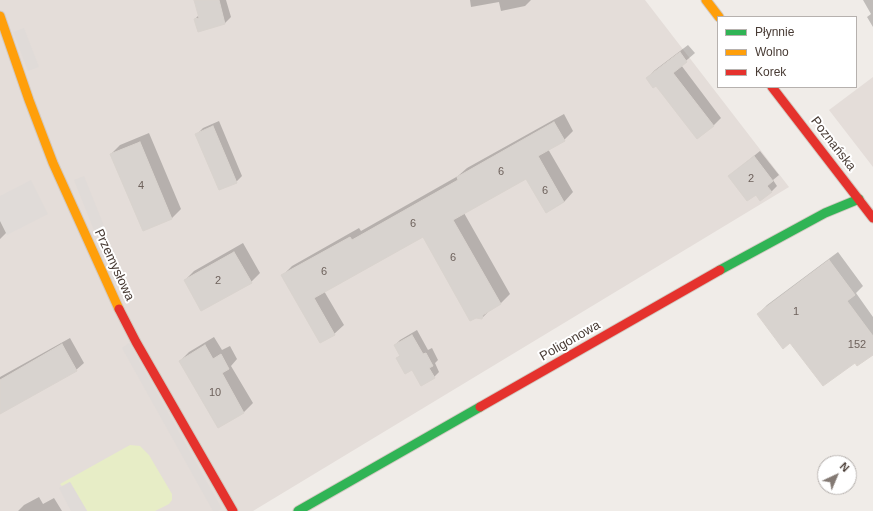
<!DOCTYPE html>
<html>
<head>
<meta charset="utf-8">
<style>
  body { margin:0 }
  #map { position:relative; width:873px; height:511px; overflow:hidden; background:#f0ece8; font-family:Arial,sans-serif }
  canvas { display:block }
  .legend { position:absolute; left:717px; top:16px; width:140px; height:72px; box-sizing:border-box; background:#fff; border:1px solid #b6b1ae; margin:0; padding:5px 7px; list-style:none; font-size:12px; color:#483b34 }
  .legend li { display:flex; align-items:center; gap:8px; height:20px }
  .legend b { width:20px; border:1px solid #b6b1ae }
  .north { position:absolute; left:817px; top:455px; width:40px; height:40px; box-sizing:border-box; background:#fff; border:1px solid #b6b1ae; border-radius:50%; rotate:44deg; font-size:11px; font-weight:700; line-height:16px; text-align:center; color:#483b34 }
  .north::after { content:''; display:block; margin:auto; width:14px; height:18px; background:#837973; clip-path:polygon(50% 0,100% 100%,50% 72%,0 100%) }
</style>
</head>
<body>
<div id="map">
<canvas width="873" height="511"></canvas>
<ul class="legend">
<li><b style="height:5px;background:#30b455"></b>Płynnie</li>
<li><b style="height:5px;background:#ff9f0a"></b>Wolno</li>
<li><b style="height:5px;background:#e5322d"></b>Korek</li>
</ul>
<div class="north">N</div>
</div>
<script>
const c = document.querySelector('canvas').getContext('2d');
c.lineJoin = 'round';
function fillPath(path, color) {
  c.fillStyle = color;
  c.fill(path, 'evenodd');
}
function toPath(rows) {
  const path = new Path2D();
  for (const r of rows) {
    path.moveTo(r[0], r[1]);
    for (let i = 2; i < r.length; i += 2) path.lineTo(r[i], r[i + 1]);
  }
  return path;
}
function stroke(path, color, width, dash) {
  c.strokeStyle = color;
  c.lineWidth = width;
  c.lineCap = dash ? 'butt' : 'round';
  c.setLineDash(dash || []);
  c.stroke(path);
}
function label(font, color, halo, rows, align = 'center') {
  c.font = font + ' Arial,sans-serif';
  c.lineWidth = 4;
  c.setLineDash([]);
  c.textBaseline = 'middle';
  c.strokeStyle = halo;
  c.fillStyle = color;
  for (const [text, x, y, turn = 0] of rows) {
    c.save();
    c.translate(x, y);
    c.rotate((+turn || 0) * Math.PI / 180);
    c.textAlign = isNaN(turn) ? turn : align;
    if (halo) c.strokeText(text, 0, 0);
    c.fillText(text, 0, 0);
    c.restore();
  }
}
const industrial = toPath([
  [0,0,645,0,789,187,253,511,0,511],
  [873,77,873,167,829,110]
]);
const green = toPath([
  [130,445,140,446,149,455,172,494,172,500,169,504,155,511,87,511,70,482,62,486,60,484]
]);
const parking = toPath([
  [24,28,39,67,28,71,13,32],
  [84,176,106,231,96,235,74,180],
  [31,180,48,214,7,235,0,222,0,196],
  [129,343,222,509,218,511,213,511,122,348],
  [70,482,87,511,71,511,59,488]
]);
const shadow = toPath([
  [195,0,226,0,231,17,225,23,198,30,195,19,199,15],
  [470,0,531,0,525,6,501,11,499,2,471,7],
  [863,0,873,0,873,27,867,17,871,14],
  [688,45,695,53,681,65,721,118,713,126,647,78,655,70],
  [564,114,573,131,564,140,548,149,573,192,564,202,546,212,527,177,464,213,510,294,501,303,491,309,482,318,423,236,324,291,344,325,334,334,321,341,282,276,292,266,359,228,361,231,458,176,467,168],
  [219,121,242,176,236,182,197,134,203,128],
  [149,133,181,209,172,218,143,229,111,154,120,145],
  [760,151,779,175,773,180,777,186,771,192,756,194,729,176],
  [0,221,6,233,0,239],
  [243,243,260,273,251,282,185,280,194,271],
  [838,252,863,286,856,293,873,317,873,353,855,361,791,342,758,314,767,305],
  [417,330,428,350,432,348,438,360,435,363,439,372,434,377,413,369,397,358,401,355,395,345,400,340],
  [214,337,222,350,230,346,237,359,231,366,253,403,244,412,218,427,180,361,189,352],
  [70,338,84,363,76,370,0,413,0,377],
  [39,497,43,504,54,498,62,511,18,511,24,505]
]);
const building = toPath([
  [194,0,219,0,225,24,198,32,194,19,199,18,194,0],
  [680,52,687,62,673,73,714,126,697,139,656,86,653,88,646,78,680,52],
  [554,122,565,141,538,156,564,202,546,213,526,179,453,220,501,304,483,315,482,319,476,318,470,321,423,237,314,298,335,335,320,343,281,275,350,237,352,240,458,180,457,177,554,122],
  [213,126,237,183,219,190,195,134,213,126],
  [140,142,172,219,143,231,110,154,140,142],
  [754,156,773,181,767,186,772,192,760,201,756,195,747,201,728,176,754,156],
  [234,252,252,283,201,311,184,280,234,252],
  [829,260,855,295,847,301,873,336,873,355,857,366,855,363,823,386,790,343,783,349,757,314,829,260],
  [412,335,423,354,426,353,433,366,429,368,435,378,421,386,412,370,405,374,396,358,400,356,394,345,412,335],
  [62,344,77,371,0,414,0,380,62,344],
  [205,345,213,359,221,354,229,369,222,373,244,413,218,428,179,361,205,345]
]);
const fast = toPath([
  [720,270,825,213,859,199],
  [298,511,480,407]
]);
const slow = toPath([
  [706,0,719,17],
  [0,16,29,100,53,163,119,309]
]);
const jam = toPath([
  [772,87,873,218],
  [119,309,136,342,233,511],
  [480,407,720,270]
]);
const numberNames = [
  ["6",501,172],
  ["2",751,179],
  ["4",141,186],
  ["6",545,191],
  ["6",413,224],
  ["6",453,258],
  ["6",324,272],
  ["2",218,281],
  ["1",796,312],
  ["152",857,345],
  ["10",215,393]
];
const streetNames = [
  ["Poznańska",833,144,52],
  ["Przemysłowa",114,265,65],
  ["Poligonowa",570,341,-30]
];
fillPath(industrial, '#e4ddd9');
fillPath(green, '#e7edc6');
fillPath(parking, '#e0dbd8');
fillPath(shadow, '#0003');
fillPath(building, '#d8d3cf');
stroke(building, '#d9d3ce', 1);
stroke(fast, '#d2c9c0', 11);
stroke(slow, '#d2c9c0', 11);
stroke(jam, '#d2c9c0', 11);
stroke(fast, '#30b455', 9);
stroke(slow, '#ff9f0a', 9);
stroke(jam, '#e5322d', 9);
label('11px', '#6e625c', null, numberNames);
label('13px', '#483b34', '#fff', streetNames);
</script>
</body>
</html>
